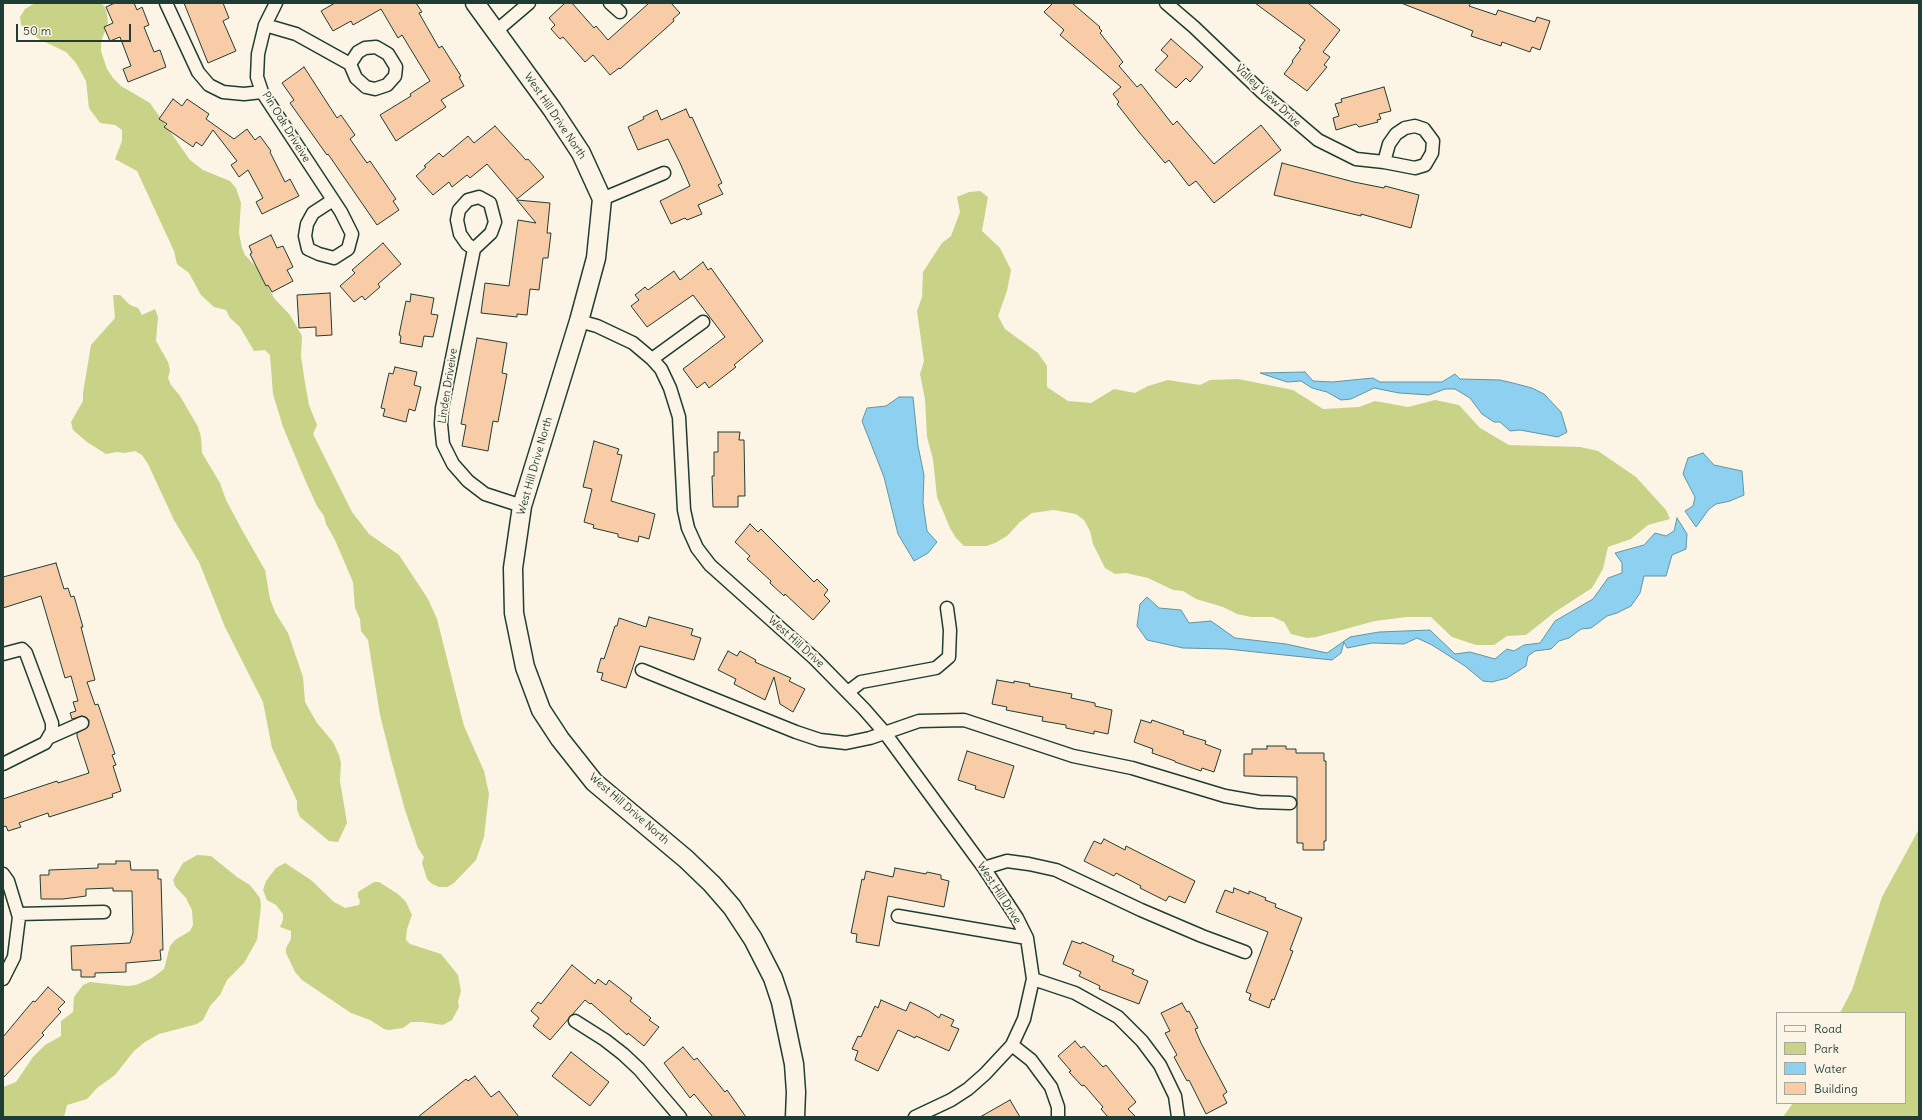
<!DOCTYPE html>
<html>
<head>
<meta charset="utf-8">
<style>
  body { margin:0 }
  #map { position:relative; width:1922px; height:1120px; overflow:hidden; background:#fcf5e5; font-family:Delius,sans-serif }
  canvas { display:block }
  .frame { position:absolute; inset:0; border:4px solid #1f3d34; pointer-events:none }
  .legend { position:absolute; left:1776px; top:1012px; width:130px; height:92px; box-sizing:border-box; background:#fcf5e5; border:1px solid #a4ab9e; margin:0; padding:5px 7px; list-style:none; font-size:12px; color:#1f3d34 }
  .legend li { display:flex; align-items:center; gap:8px; height:20px }
  .legend b { width:20px; border:1px solid #a4ab9e }
  .scale { position:absolute; left:16px; top:24px; width:115px; height:18px; box-sizing:border-box; border:2px solid #1f3d34; border-top:0; padding-left:5px; font-size:12px; line-height:14px; white-space:nowrap; color:#1f3d34; -webkit-text-stroke:3px #fcf5e5; paint-order:stroke }
</style>
</head>
<body>
<div id="map">
<canvas width="1922" height="1120"></canvas>
<div class="frame"></div>
<ul class="legend">
<li><b style="height:5px;background:#fcf5e5"></b>Road</li>
<li><b style="height:11px;background:#c8d387"></b>Park</li>
<li><b style="height:11px;background:#8dd0ef"></b>Water</li>
<li><b style="height:11px;background:#f9cca8"></b>Building</li>
</ul>
<div class="scale">50 m</div>
</div>
<script>
const c = document.querySelector('canvas').getContext('2d');
c.lineJoin = 'round';
function fillPath(path, color) {
  c.fillStyle = color;
  c.fill(path, 'evenodd');
}
function toPath(rows) {
  const path = new Path2D();
  for (const r of rows) {
    path.moveTo(r[0], r[1]);
    for (let i = 2; i < r.length; i += 2) path.lineTo(r[i], r[i + 1]);
  }
  return path;
}
function stroke(path, color, width, dash) {
  c.strokeStyle = color;
  c.lineWidth = width;
  c.lineCap = dash ? 'butt' : 'round';
  c.setLineDash(dash || []);
  c.stroke(path);
}
function label(font, color, halo, rows, align = 'center') {
  c.font = font + ' Delius,sans-serif';
  c.lineWidth = 4;
  c.setLineDash([]);
  c.textBaseline = 'middle';
  c.strokeStyle = halo;
  c.fillStyle = color;
  for (const [text, x, y, turn = 0] of rows) {
    c.save();
    c.translate(x, y);
    c.rotate((+turn || 0) * Math.PI / 180);
    c.textAlign = isNaN(turn) ? turn : align;
    if (halo) c.strokeText(text, 0, 0);
    c.fillText(text, 0, 0);
    c.restore();
  }
}
const green = toPath([
  [35,3,101,3,105,7,107,14,108,23,101,42,101,51,107,69,113,78,121,86,150,103,190,160,203,170,230,181,236,188,241,203,239,233,242,248,245,255,261,272,274,298,290,315,302,336,301,356,305,383,309,405,317,425,313,434,352,512,369,534,399,555,428,599,437,619,464,726,484,771,489,794,484,837,476,860,454,883,447,887,439,887,432,884,427,879,422,863,424,857,418,848,405,810,391,759,380,715,368,640,361,631,360,619,355,608,353,582,335,540,326,524,324,516,317,506,306,482,283,427,273,394,270,355,265,350,254,351,240,327,230,318,226,310,214,307,201,295,189,273,177,264,174,251,137,171,115,159,122,141,122,130,115,125,100,123,89,108,86,81,76,63,66,52,39,39,21,25,20,17,25,9],
  [980,191,988,197,982,231,1000,248,1011,270,1007,291,998,316,1005,329,1038,353,1047,366,1047,387,1068,401,1091,403,1114,389,1135,393,1148,386,1168,380,1200,385,1210,380,1238,379,1293,390,1323,409,1359,407,1375,401,1408,407,1435,400,1459,405,1480,428,1509,445,1580,447,1598,451,1636,477,1666,510,1670,519,1648,525,1631,539,1608,547,1603,569,1592,588,1555,612,1526,635,1507,636,1494,645,1476,645,1452,637,1431,617,1407,617,1375,621,1316,637,1307,638,1291,634,1284,622,1273,617,1251,617,1237,614,1223,607,1196,599,1183,591,1173,590,1148,578,1126,573,1115,574,1105,568,1093,544,1090,531,1084,520,1076,514,1054,510,1032,513,1020,522,1007,536,997,542,987,546,964,546,956,538,950,528,937,497,933,459,927,437,925,399,920,374,924,361,917,311,922,297,923,272,942,243,951,236,960,212,957,197,969,192],
  [113,295,120,295,130,305,138,308,142,315,155,309,158,317,156,341,168,362,170,370,168,378,171,385,180,396,198,427,201,437,202,453,220,483,226,500,242,530,265,570,270,599,275,612,288,633,303,677,305,702,317,723,333,742,339,755,341,763,340,781,347,823,338,842,329,841,300,817,297,809,297,801,272,748,263,702,225,627,199,562,174,520,148,464,142,455,135,451,124,453,117,452,106,454,87,442,73,430,71,422,83,401,83,393,91,345,115,318],
  [1919,829,1919,1117,1783,1117,1793,1103,1905,1103,1905,1013,1840,1013,1852,990,1882,897],
  [197,855,211,856,237,877,250,885,260,898,261,906,257,940,244,963,227,980,220,995,210,1006,203,1020,197,1024,159,1034,145,1042,134,1051,115,1075,97,1088,87,1099,67,1105,64,1117,3,1117,3,1087,16,1082,33,1057,45,1045,61,1036,61,1021,73,1012,74,997,83,985,90,982,127,986,136,985,152,978,164,969,170,946,175,940,190,931,193,925,192,910,186,898,175,886,173,880,183,863],
  [285,863,311,880,334,902,345,908,359,905,360,901,358,897,358,892,374,882,379,882,398,894,406,902,412,915,407,929,406,940,410,944,441,954,458,975,461,991,458,1002,459,1007,452,1020,443,1025,422,1022,411,1022,403,1028,389,1030,384,1029,370,1020,351,1013,302,980,295,972,286,953,286,948,291,939,291,931,280,927,283,920,283,914,276,905,267,900,263,890,266,881,276,868]
]);
const water = toPath([
  [1305,372,1313,381,1332,382,1373,378,1380,382,1442,382,1455,374,1460,379,1500,380,1513,383,1532,388,1544,394,1561,412,1567,432,1558,437,1520,430,1510,431,1500,422,1494,422,1482,414,1470,398,1455,389,1445,389,1429,395,1399,393,1374,388,1351,399,1341,400,1327,392,1312,388,1301,381,1287,382,1260,373,1305,372],
  [899,397,913,397,918,446,924,475,923,503,927,531,937,542,928,553,914,561,898,534,884,477,862,421,867,408,886,406,899,397],
  [1703,453,1714,465,1742,471,1744,495,1730,501,1716,504,1709,509,1696,527,1685,511,1693,506,1695,497,1683,474,1688,458,1703,453],
  [1677,518,1687,534,1686,549,1672,555,1666,576,1644,576,1640,593,1631,606,1617,613,1607,616,1591,628,1581,629,1569,638,1559,641,1551,649,1535,651,1528,656,1526,666,1507,678,1492,682,1483,681,1465,666,1432,645,1417,638,1404,644,1372,643,1347,648,1344,642,1341,653,1332,660,1227,649,1183,648,1147,640,1137,626,1140,604,1147,597,1159,608,1181,610,1189,623,1211,621,1235,638,1286,644,1327,653,1350,637,1379,632,1430,630,1455,654,1470,652,1495,659,1507,649,1514,651,1524,645,1540,643,1555,621,1593,599,1608,578,1622,573,1622,563,1615,553,1644,545,1655,533,1666,536,1674,531,1677,518]
]);
const building = toPath([
  [115,3,134,3,137,10,142,7,149,25,144,27,154,52,160,50,166,67,128,82,123,69,131,66,120,37,110,41,104,27,113,23,106,7,115,3],
  [184,3,223,3,229,18,223,21,236,51,208,63,184,3],
  [335,3,416,3,422,12,419,13,439,48,442,46,461,76,459,77,464,86,441,100,446,107,396,141,380,115,411,96,410,94,430,81,402,35,398,38,381,9,353,25,351,21,333,31,321,11,335,3],
  [565,3,572,3,594,28,596,26,608,40,649,3,671,3,680,13,673,19,674,21,620,69,619,68,610,75,593,55,585,62,563,37,560,39,551,29,555,25,549,18,565,3],
  [1053,3,1072,3,1100,27,1099,28,1102,31,1100,33,1123,62,1119,66,1137,87,1141,84,1173,125,1177,121,1214,164,1261,125,1281,150,1214,203,1196,181,1189,186,1169,160,1165,163,1139,132,1117,104,1119,102,1113,94,1121,87,1060,35,1064,30,1044,12,1053,3],
  [1255,3,1308,3,1340,30,1323,52,1330,57,1324,65,1327,67,1307,91,1284,74,1293,62,1292,61,1301,49,1299,48,1305,40,1255,3],
  [1401,3,1471,3,1469,6,1496,15,1498,10,1535,22,1537,17,1550,21,1540,50,1532,47,1530,52,1502,42,1501,46,1471,36,1473,31,1401,3],
  [1171,39,1203,67,1190,82,1186,78,1176,88,1155,70,1168,56,1161,50,1171,39],
  [304,67,337,118,341,115,355,135,350,139,367,163,370,161,396,199,393,201,399,210,377,225,328,154,327,155,290,103,294,100,282,83,304,67],
  [1384,87,1391,111,1379,114,1381,119,1377,120,1378,122,1359,127,1356,124,1336,130,1333,118,1339,116,1335,104,1342,102,1341,99,1384,87],
  [173,99,182,106,187,99,209,114,206,119,234,139,247,129,255,140,260,136,271,151,270,152,285,182,290,179,299,196,262,214,256,202,263,198,248,170,239,177,231,165,237,161,213,130,202,146,196,142,193,147,164,127,167,124,159,119,173,99],
  [686,109,690,118,692,117,722,183,718,185,723,194,698,205,702,214,687,220,685,218,671,224,660,201,690,186,680,163,668,139,638,150,628,127,644,119,643,117,657,110,661,120,686,109],
  [495,126,526,160,528,159,544,177,517,199,487,164,470,178,467,175,452,187,449,182,433,195,416,176,426,167,424,166,439,153,443,157,468,136,474,143,495,126],
  [1282,163,1354,182,1384,188,1385,186,1419,195,1411,228,1361,214,1361,216,1274,195,1282,163],
  [517,200,550,203,547,233,551,233,548,258,543,258,539,290,530,289,527,315,517,314,517,317,481,313,485,283,509,286,518,220,536,223,517,200],
  [271,235,277,248,283,246,293,267,287,270,293,281,272,292,268,285,266,286,250,254,252,253,249,246,271,235],
  [383,243,401,264,378,284,380,287,365,300,362,296,354,302,340,286,355,273,352,270,383,243],
  [703,262,708,270,711,268,763,341,734,365,736,367,709,388,705,382,697,388,683,369,725,337,693,295,647,327,631,306,639,300,635,295,645,287,648,290,674,271,680,280,703,262],
  [330,293,332,335,316,336,316,327,299,328,297,295,330,293],
  [411,294,434,298,431,314,438,315,433,337,424,336,422,347,400,343,401,336,399,335,406,301,410,302,411,294],
  [477,338,507,343,502,373,507,374,498,422,493,421,488,451,462,446,466,425,461,424,477,338],
  [395,367,417,372,414,385,421,387,415,411,409,409,406,422,383,416,385,409,381,408,389,373,393,374,395,367],
  [718,432,740,432,739,440,744,440,745,496,738,496,738,507,713,507,712,476,714,476,714,452,718,452,718,432],
  [594,441,619,449,617,454,622,455,611,501,655,514,649,539,639,536,638,542,618,537,618,534,593,528,594,525,584,522,592,489,583,487,594,441],
  [750,524,758,532,761,529,814,582,817,579,828,590,824,595,830,601,813,620,785,594,784,596,770,583,771,581,747,559,750,556,735,542,750,524],
  [56,563,64,589,68,588,71,597,74,596,83,627,81,627,95,680,87,682,95,705,98,704,115,754,112,755,116,765,113,766,121,791,112,794,113,797,49,817,48,813,19,823,21,827,8,831,6,826,3,827,3,799,57,781,58,783,89,773,77,736,77,733,88,727,89,720,82,716,72,719,70,713,76,711,73,702,78,701,71,676,65,678,41,596,3,608,3,577,56,563],
  [649,617,693,629,691,635,701,638,694,660,640,646,626,688,601,680,603,673,597,672,601,658,604,659,615,626,617,626,619,618,646,627,649,617],
  [728,651,737,656,740,651,756,660,755,662,791,678,789,681,805,689,793,712,780,704,774,677,765,700,734,684,736,679,718,670,728,651],
  [997,680,1014,683,1014,681,1030,684,1029,686,1072,694,1071,698,1095,703,1095,706,1112,710,1108,734,1094,731,1094,734,1066,728,1066,725,1042,721,1043,717,1006,710,1007,707,992,704,997,680],
  [1141,720,1151,723,1152,720,1184,731,1183,734,1206,741,1205,744,1221,750,1214,772,1202,768,1201,771,1175,762,1175,761,1152,753,1153,749,1134,742,1141,720],
  [1267,746,1286,746,1286,749,1296,749,1296,753,1324,753,1324,761,1326,761,1326,841,1324,841,1324,850,1303,850,1303,843,1297,843,1297,777,1244,776,1244,754,1252,754,1252,749,1267,749,1267,746],
  [967,751,1014,766,1004,798,975,789,976,786,958,780,967,751],
  [1104,839,1125,850,1126,846,1195,881,1185,903,1169,896,1166,901,1140,888,1141,886,1116,873,1114,876,1084,861,1094,841,1101,844,1104,839],
  [116,861,130,861,131,870,158,870,158,879,161,879,163,950,160,950,161,960,126,963,126,972,95,973,95,977,81,977,81,970,72,970,71,946,130,943,133,933,132,891,113,891,113,888,86,889,86,896,63,899,41,899,40,875,49,875,49,870,98,868,98,864,116,864,116,861],
  [895,868,926,874,927,872,941,875,941,879,949,881,944,907,888,896,879,946,856,942,857,934,851,933,862,879,864,880,866,871,893,877,895,868],
  [1234,888,1249,894,1249,891,1266,898,1265,900,1276,904,1275,907,1302,918,1290,950,1293,951,1274,1000,1272,999,1269,1008,1249,1000,1251,994,1246,992,1268,932,1216,912,1225,890,1233,893,1234,888],
  [1072,941,1081,944,1082,942,1114,956,1112,961,1134,970,1132,974,1148,981,1139,1004,1099,989,1100,986,1079,976,1081,972,1063,964,1072,941],
  [572,965,595,984,598,979,606,985,609,980,632,998,630,1001,651,1018,649,1020,659,1027,644,1046,628,1033,627,1035,591,1003,590,1004,585,1000,550,1040,533,1026,539,1018,531,1011,538,1002,541,1004,572,965],
  [48,987,65,1002,58,1009,61,1012,42,1033,44,1035,3,1078,3,1037,33,1001,35,1002,48,987],
  [881,1000,906,1011,910,1002,929,1011,939,1018,941,1014,954,1020,951,1026,959,1029,949,1051,916,1036,915,1038,898,1030,878,1071,855,1060,858,1051,852,1049,858,1036,861,1037,875,1006,878,1008,881,1000],
  [1182,1003,1187,1012,1189,1011,1198,1028,1195,1029,1201,1043,1227,1092,1223,1095,1227,1103,1206,1114,1189,1080,1187,1081,1174,1057,1177,1055,1165,1033,1170,1031,1161,1013,1182,1003],
  [1075,1041,1081,1048,1084,1046,1103,1067,1106,1065,1136,1102,1128,1109,1136,1117,1108,1117,1101,1109,1103,1107,1084,1085,1082,1086,1069,1072,1071,1071,1058,1056,1075,1041],
  [683,1047,694,1060,697,1058,725,1092,727,1090,746,1117,713,1117,694,1094,690,1098,664,1063,683,1047],
  [571,1052,609,1082,590,1106,552,1076,571,1052],
  [475,1076,491,1097,499,1091,519,1117,418,1117,466,1079,468,1081,475,1076],
  [1010,1100,1020,1117,980,1117,1010,1100]
]);
const street = toPath([
  [166,3,198,72,209,85,223,92,244,94,262,92],
  [276,3,265,25,258,54,257,77,262,92,341,212,352,234,348,249,334,258,319,254,308,249,305,236,307,224,313,213,333,200],
  [610,3,620,12],
  [1166,3,1194,27,1263,93,1318,140,1356,159,1384,162,1415,168,1425,165,1432,153,1433,141,1424,129,1415,126,1405,128,1396,134,1389,144,1384,162],
  [265,25,296,34,350,64,356,78,366,87,375,89,387,85,395,76,396,67,388,54,376,47,365,48,358,52,350,64],
  [495,32,529,3],
  [602,199,664,173],
  [474,249,467,244,460,234,457,220,459,210,468,200,479,197,490,203,495,222,491,233,474,249,442,408,441,424,443,444,453,464,468,481,485,494,522,506],
  [579,321,597,326,633,343,652,359,661,369,670,388,679,417,684,510,688,528,697,548,710,565,815,659,864,709,885,733,984,868,1017,918,1027,938,1033,979,1024,1019,1012,1045,985,1074,968,1089,951,1100,915,1117],
  [652,359,703,322],
  [3,654,22,649,26,653,52,723,52,731,48,738],
  [642,670,796,732,820,740,846,743,870,738,919,721,964,720,1073,756,1132,768,1225,796,1259,802,1290,803],
  [848,692,861,682,936,668,949,657,950,630,947,608],
  [3,764,45,743,48,738,82,723],
  [984,868,1007,861,1029,864,1056,870,1141,910,1202,936,1245,952],
  [3,874,8,881,19,917,14,957,3,979],
  [18,914,104,912],
  [898,916,1027,938],
  [1033,979,1075,993,1118,1017,1142,1041,1160,1065,1175,1096,1178,1117],
  [575,1021,605,1040,623,1054,639,1069,680,1117],
  [1012,1045,1031,1060,1051,1087,1058,1107,1058,1117]
]);
const secondary = toPath([
  [475,3,552,109,581,153,602,199,596,258,579,321,522,506,513,568,514,613,525,667,541,710,560,739,594,782,686,859,712,884,732,907,753,939,773,978,781,1002,794,1064,796,1092,795,1117]
]);
const streetNames = [
  ["Valley View Drive",1268,96,43],
  ["West Hill Drive North",555,116,56],
  ["Pin Oak Driveive",286,127,58],
  ["Linden Driveive",448,386,-81],
  ["West Hill Drive North",535,466,-74],
  ["West Hill Drive",796,642,42],
  ["West Hill Drive North",629,809,41],
  ["West Hill Drive",999,893,57]
];
fillPath(green, '#c8d387');
fillPath(water, '#8dd0ef');
stroke(water, '#6195a4', 1);
fillPath(building, '#f9cca8');
stroke(building, '#1f3d34', 1);
stroke(street, '#1f3d34', 15);
stroke(secondary, '#1f3d34', 21);
stroke(street, '#fcf5e5', 12);
stroke(secondary, '#fcf5e5', 18);
label('11px', '#1f3d34', '#fcf5e5', streetNames);
</script>
</body>
</html>
